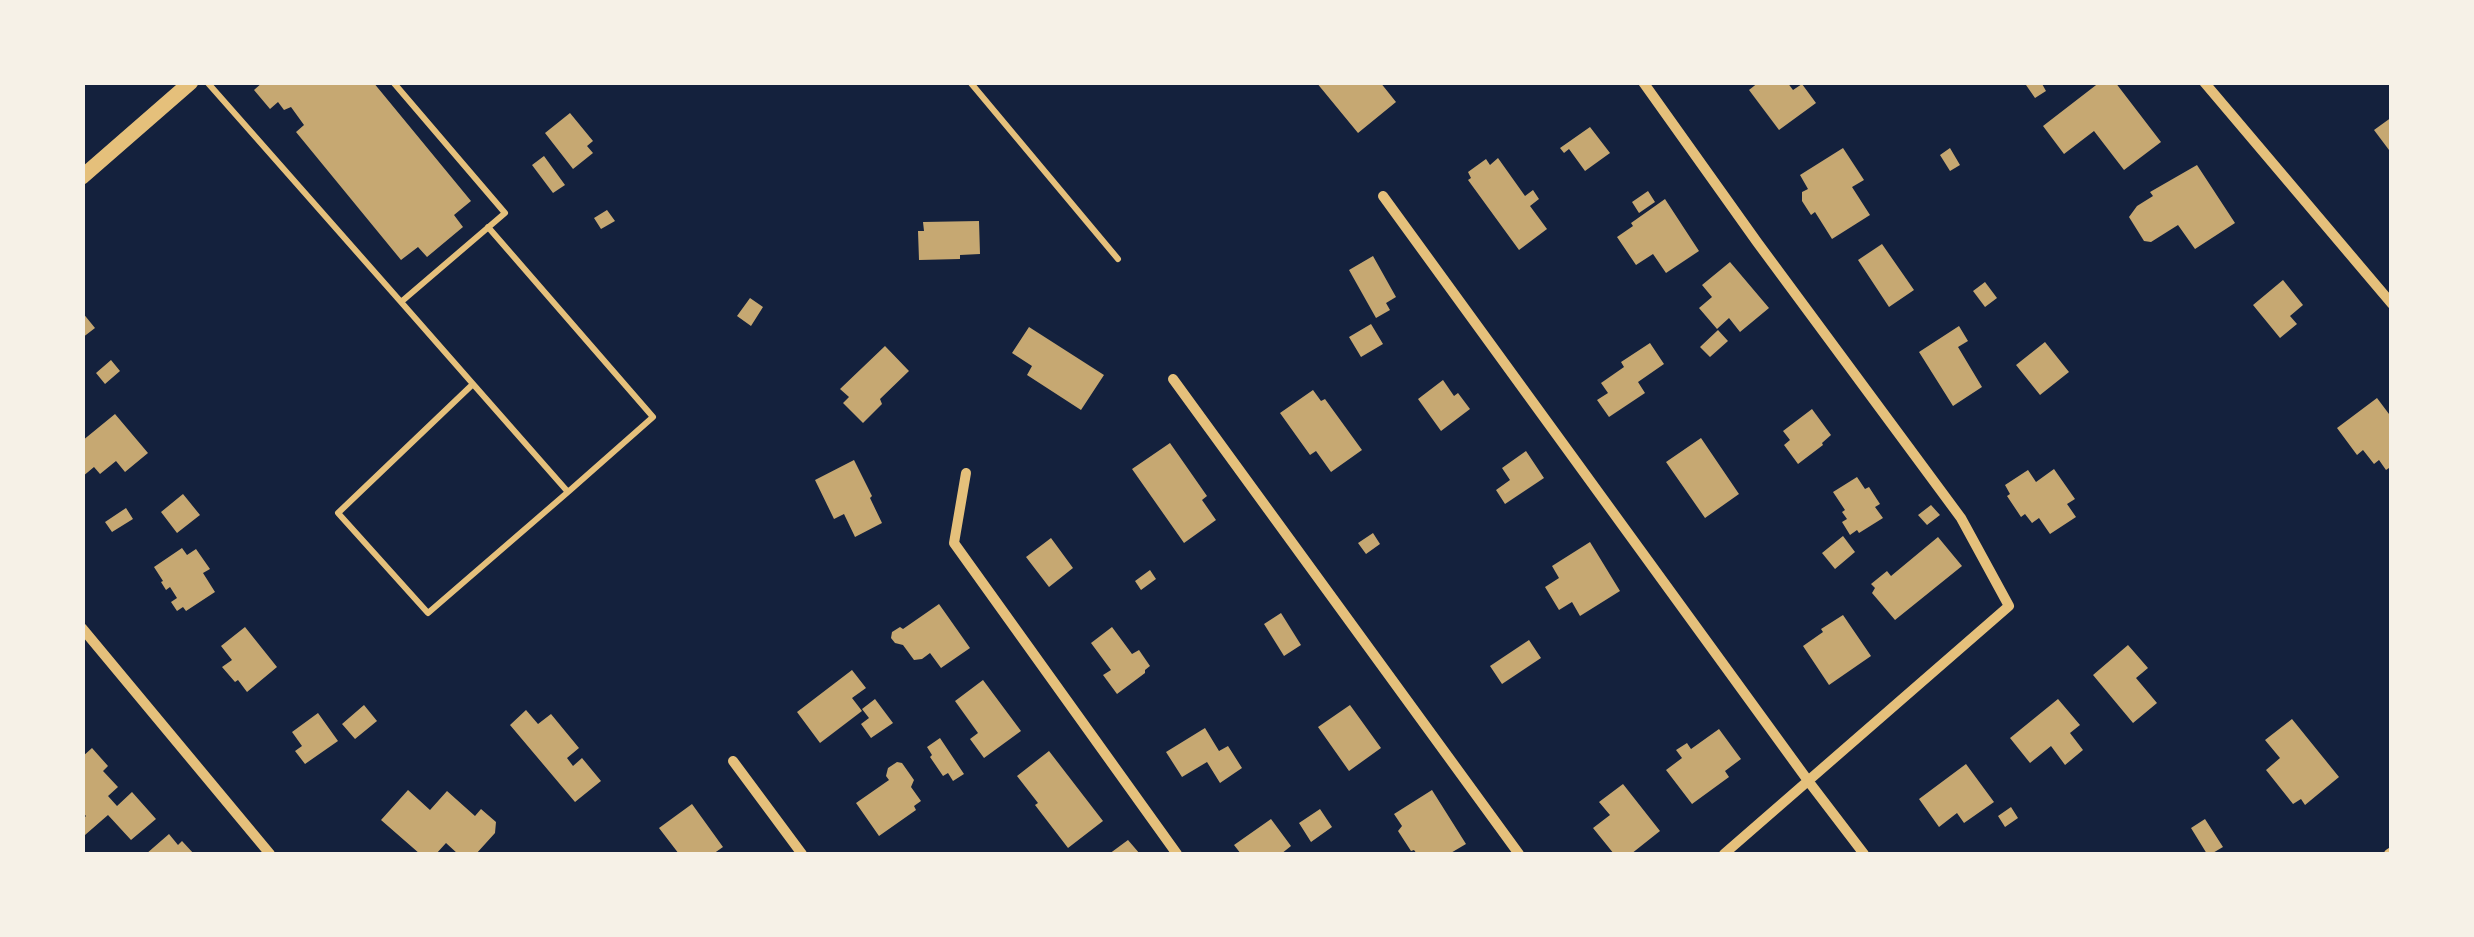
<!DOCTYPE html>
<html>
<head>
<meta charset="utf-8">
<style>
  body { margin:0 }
  #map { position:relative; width:2474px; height:937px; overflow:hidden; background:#14213d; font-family:Mulish,sans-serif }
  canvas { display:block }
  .frame { position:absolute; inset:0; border:85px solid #f6f1e7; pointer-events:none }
</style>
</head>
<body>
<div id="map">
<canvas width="2474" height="937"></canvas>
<div class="frame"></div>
</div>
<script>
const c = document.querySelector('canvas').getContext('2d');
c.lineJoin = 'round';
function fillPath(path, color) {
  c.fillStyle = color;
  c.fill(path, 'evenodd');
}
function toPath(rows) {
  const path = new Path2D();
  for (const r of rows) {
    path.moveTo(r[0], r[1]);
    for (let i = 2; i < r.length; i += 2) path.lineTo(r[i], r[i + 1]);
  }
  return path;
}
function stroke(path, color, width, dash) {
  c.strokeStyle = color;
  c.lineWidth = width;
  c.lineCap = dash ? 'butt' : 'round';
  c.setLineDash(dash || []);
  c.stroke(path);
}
const building = toPath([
  [263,82,373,82,471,201,454,215,463,227,427,257,418,247,401,260,296,132,304,125,291,107,284,110,278,102,270,109,254,90],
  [1316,82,1380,82,1396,102,1358,133],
  [1759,82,1787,82,1793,90,1802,84,1816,103,1779,130,1749,90],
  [2030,82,2041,82,2046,91,2035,98,2026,85],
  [2100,82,2115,82,2161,142,2124,170,2094,131,2064,154,2043,126],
  [570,113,593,141,587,146,593,153,573,169,545,133],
  [2392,117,2392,154,2374,130],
  [1590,127,1610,153,1585,171,1569,149,1564,153,1560,148],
  [1843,148,1864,180,1852,187,1870,215,1832,239,1815,212,1811,215,1802,201,1802,192,1808,189,1800,175],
  [1950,148,1960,165,1950,171,1940,155],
  [544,156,565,185,553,193,532,165],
  [1498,158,1525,196,1533,190,1539,199,1530,206,1547,229,1519,250,1468,180,1471,178,1468,172,1486,159,1490,165],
  [2197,165,2235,223,2195,249,2178,225,2151,242,2144,241,2129,217,2137,206,2153,196,2150,192],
  [1648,191,1655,202,1639,213,1632,202],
  [1665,199,1699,251,1666,273,1653,254,1636,265,1617,237,1633,226,1631,223],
  [607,210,615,221,601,229,594,218],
  [979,221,980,254,960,255,960,259,919,260,918,231,924,231,923,222],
  [1882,244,1914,290,1889,307,1858,260],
  [1373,256,1396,297,1386,303,1390,310,1376,318,1349,270],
  [1730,262,1769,308,1740,332,1729,318,1717,329,1699,308,1712,297,1702,285],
  [2283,280,2303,305,2290,316,2297,324,2280,338,2253,305],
  [1985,282,1997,298,1985,307,1973,291],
  [750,298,763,307,751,326,737,316],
  [82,312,95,328,82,338],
  [1371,324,1383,344,1361,357,1349,337],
  [1959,326,1968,341,1958,347,1982,387,1953,406,1919,352],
  [1029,327,1104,375,1081,410,1027,375,1032,366,1012,353],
  [1718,330,1728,341,1710,357,1700,347],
  [2045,342,2069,372,2040,395,2016,365],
  [1650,343,1664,364,1638,382,1645,393,1609,417,1597,400,1608,393,1601,383,1624,367,1621,362],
  [885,346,909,371,880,399,882,404,863,423,843,403,849,397,840,389],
  [111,360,120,371,105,384,96,373],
  [1443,380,1454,396,1458,393,1470,409,1441,431,1418,399],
  [1313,390,1321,401,1325,399,1362,450,1331,472,1316,451,1310,455,1280,413],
  [2377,398,2392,418,2392,466,2386,470,2379,460,2374,464,2363,450,2357,455,2337,428],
  [1812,409,1831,435,1822,443,1823,445,1798,464,1784,445,1790,440,1783,431],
  [115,414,148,453,125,472,116,461,100,474,94,467,82,477,82,441],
  [1701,438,1739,494,1705,518,1666,462],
  [1170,443,1207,496,1202,500,1216,520,1184,543,1132,469],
  [1526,451,1544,478,1505,504,1496,490,1510,480,1502,468],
  [854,460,872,496,870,498,882,523,855,537,844,514,834,519,815,480],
  [2054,469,2075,499,2067,504,2076,517,2050,534,2039,518,2032,523,2025,514,2021,517,2007,496,2010,494,2005,485,2028,470,2036,482],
  [1857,477,1865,489,1869,487,1880,504,1875,507,1883,518,1859,533,1857,530,1850,535,1842,522,1847,519,1842,512,1845,510,1833,492],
  [183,494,200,515,177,533,161,512],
  [1931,505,1940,515,1927,525,1918,515],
  [126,508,133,519,112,532,105,522],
  [1373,533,1380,544,1366,554,1358,543],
  [1843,536,1855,552,1835,569,1822,553],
  [1938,537,1962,566,1895,620,1872,593,1875,588,1871,584,1887,571,1891,576],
  [1051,538,1073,568,1049,587,1026,557],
  [1590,542,1620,591,1580,616,1572,602,1559,610,1545,587,1559,578,1552,566],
  [182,548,187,555,196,549,210,569,203,573,215,592,186,611,183,607,177,611,171,602,177,598,170,587,166,590,161,582,163,581,154,567],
  [1150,570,1156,579,1141,590,1135,581],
  [939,604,970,648,941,668,930,653,922,659,914,660,903,645,895,643,891,638,892,632,900,627,903,629],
  [1281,613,1301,645,1284,656,1264,624],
  [1843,615,1871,656,1829,685,1803,646,1823,632,1821,629],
  [245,627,277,667,247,692,238,680,235,682,222,667,232,660,221,646],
  [1112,627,1132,654,1139,650,1150,666,1145,670,1145,673,1117,694,1103,675,1111,670,1091,643],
  [1529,640,1541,658,1502,684,1490,666],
  [2128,645,2148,668,2136,678,2157,703,2133,723,2093,675],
  [852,670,866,688,852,698,862,711,820,743,797,712],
  [983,680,1021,731,984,758,970,739,978,733,955,701],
  [875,699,893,723,871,738,861,724,869,718,862,709],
  [2058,699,2080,725,2070,733,2083,750,2065,765,2051,746,2030,763,2010,738],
  [364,705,377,721,355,739,342,724],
  [1350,705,1381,748,1349,771,1318,727],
  [526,710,538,724,551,714,579,748,567,758,573,766,582,758,601,781,575,802,510,725],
  [318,713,338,741,305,764,295,751,302,746,292,732],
  [2292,719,2339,777,2305,805,2301,799,2293,804,2266,770,2280,758,2265,740],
  [1205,728,1219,751,1228,746,1242,768,1220,783,1207,762,1182,777,1166,752],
  [1719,729,1741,759,1725,771,1729,777,1692,804,1666,770,1682,758,1676,750,1687,743,1691,749],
  [940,738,964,774,953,781,948,773,943,776,930,757,932,755,927,747],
  [92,748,108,766,103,771,118,787,108,796,117,806,132,792,156,819,131,840,108,815,85,835,82,832,82,820,86,816,82,812,82,757],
  [1049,751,1103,821,1068,848,1035,805,1038,803,1017,776],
  [897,762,902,763,914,780,911,787,921,801,914,806,916,810,879,836,856,803,889,780,886,776,888,768],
  [1966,764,1994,802,1964,823,1957,813,1939,827,1919,799],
  [1623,784,1660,831,1631,854,1614,854,1593,828,1610,815,1599,802],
  [408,790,430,810,447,791,475,816,481,809,496,822,495,833,476,854,458,854,446,843,436,854,420,854,381,820],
  [1432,790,1466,844,1449,854,1417,854,1414,850,1411,851,1398,831,1402,826,1394,814],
  [692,804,723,847,713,854,696,854,694,852,690,854,679,854,659,828],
  [2011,807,2018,818,2005,827,1998,816],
  [1320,809,1332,827,1311,842,1299,823],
  [1271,819,1291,846,1281,854,1241,854,1234,845],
  [2205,819,2223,847,2211,854,2207,854,2191,828],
  [169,834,178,845,182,841,194,854,146,854],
  [1128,840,1140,854,1109,854]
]);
const service = toPath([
  [207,82,401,302,505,213,393,82],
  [970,82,1118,259],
  [488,227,653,417,568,492],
  [401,302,473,384,568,492,428,613,338,513,473,384]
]);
const minor = toPath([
  [1643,82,1757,242,1961,518,2009,606,1724,854],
  [2204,82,2392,304],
  [1383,196,1809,782,1864,854],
  [1173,379,1519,854],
  [966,473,954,543,1177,854],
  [82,628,270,854],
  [733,761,802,854],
  [2389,854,2392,852]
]);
const tertiary = toPath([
  [82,177,191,82]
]);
fillPath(building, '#c6a872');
stroke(service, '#e5c07b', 6);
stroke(minor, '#e5c07b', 10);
stroke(tertiary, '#e5c07b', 15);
</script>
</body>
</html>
